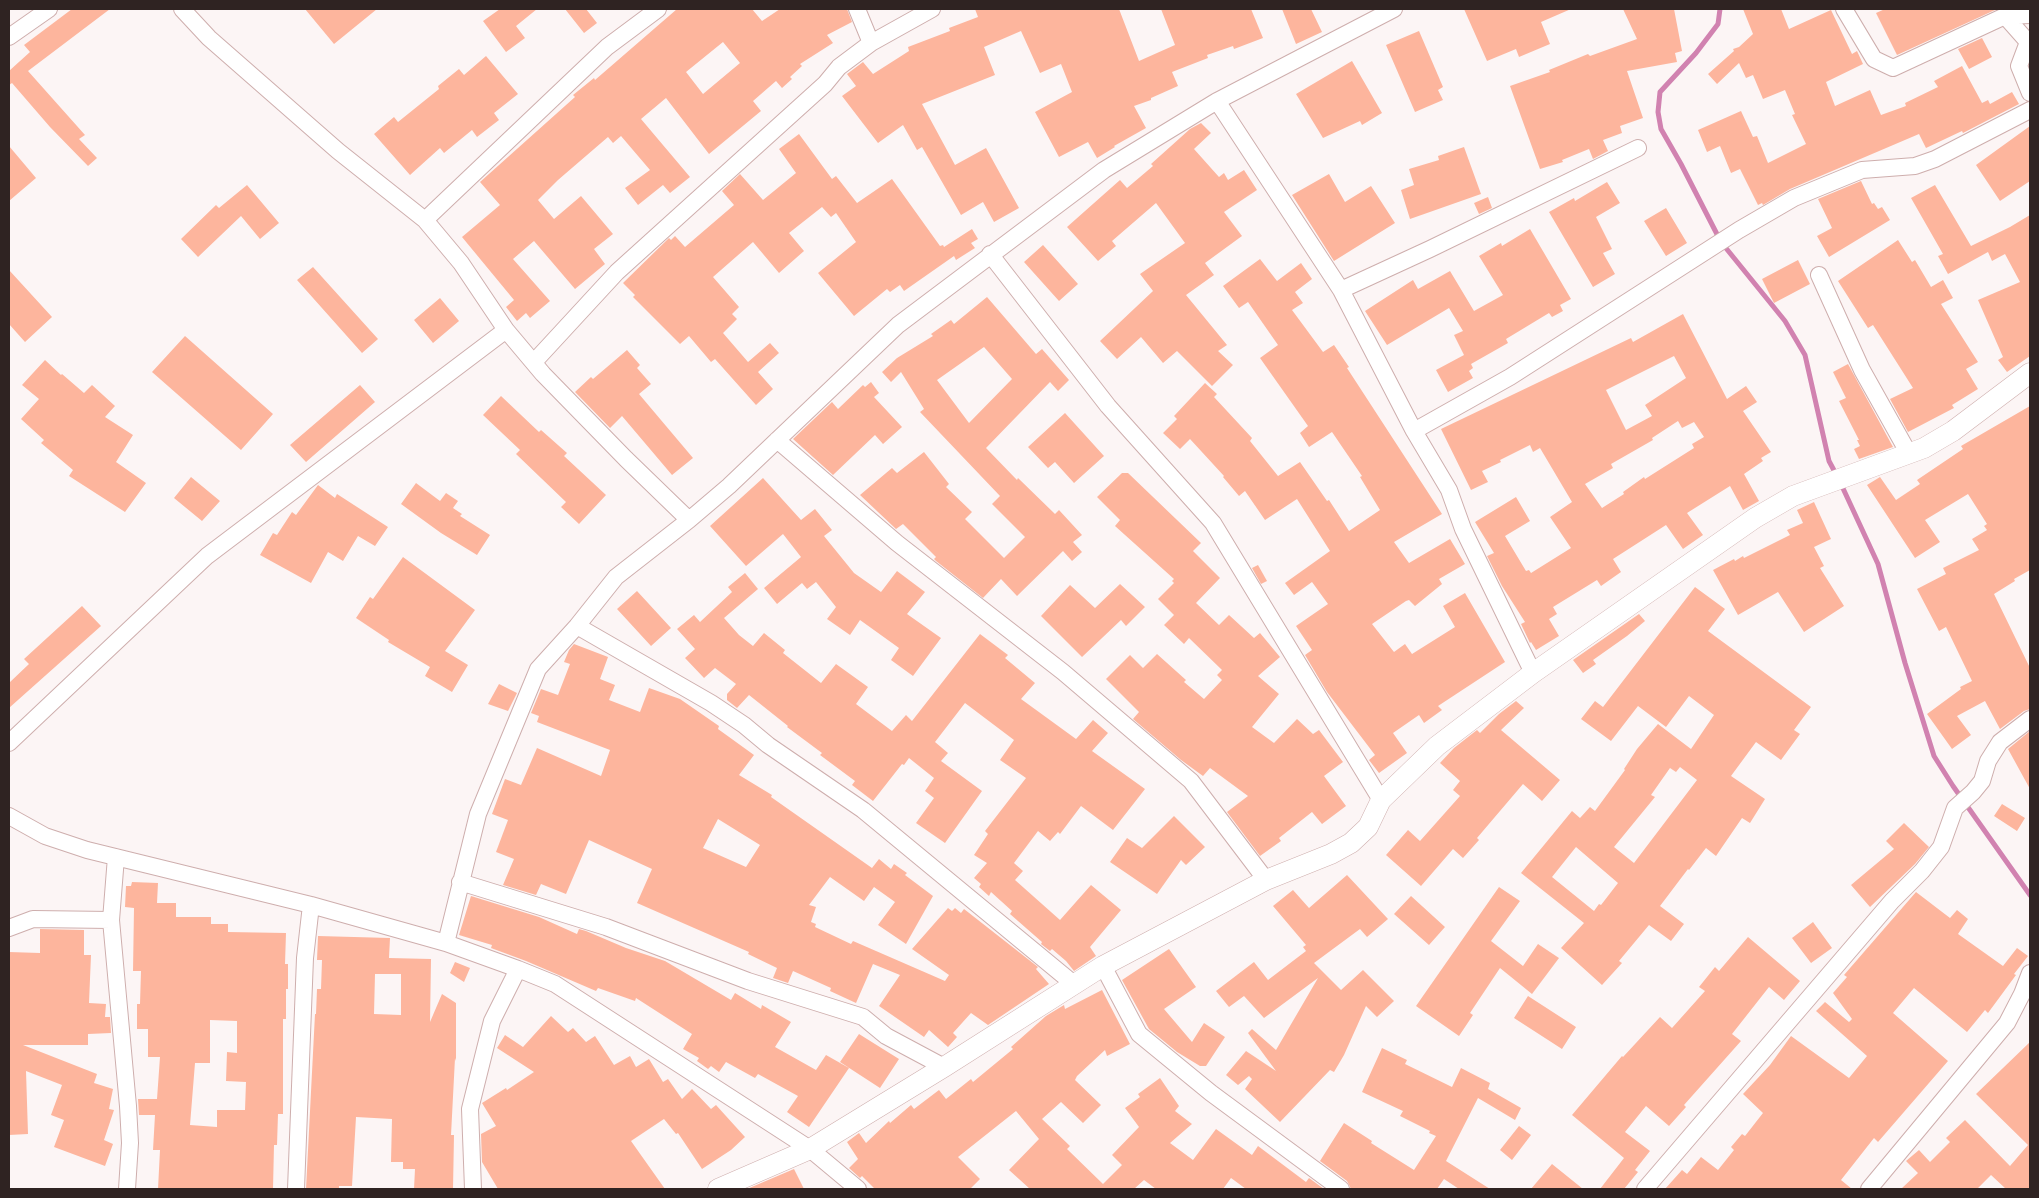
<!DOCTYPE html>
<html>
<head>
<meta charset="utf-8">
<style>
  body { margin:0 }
  #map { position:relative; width:2039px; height:1198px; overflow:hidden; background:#fcf5f5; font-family:Bitter,serif }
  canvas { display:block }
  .frame { position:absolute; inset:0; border:10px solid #2f2322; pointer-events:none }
</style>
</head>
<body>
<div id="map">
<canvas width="2039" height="1198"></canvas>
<div class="frame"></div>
</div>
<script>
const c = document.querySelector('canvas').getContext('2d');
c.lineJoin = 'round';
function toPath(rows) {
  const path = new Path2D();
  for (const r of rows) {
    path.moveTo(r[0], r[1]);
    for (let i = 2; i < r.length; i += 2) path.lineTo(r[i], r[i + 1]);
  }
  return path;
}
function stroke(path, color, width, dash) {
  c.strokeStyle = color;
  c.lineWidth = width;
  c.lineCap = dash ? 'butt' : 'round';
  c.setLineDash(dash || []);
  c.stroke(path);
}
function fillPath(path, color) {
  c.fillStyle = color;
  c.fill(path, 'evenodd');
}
const stream = toPath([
  [1720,9,1718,24,1696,53,1660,92,1658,112,1661,129,1681,164,1721,242,1785,321,1805,355,1829,461,1837,476],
  [1841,484,1878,564,1905,663,1934,756,1953,786,2030,895]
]);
const building = toPath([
  [72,9,110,9,28,71,85,135,79,139,97,158,88,166,50,127,12,83,9,85,9,71,30,52,24,45],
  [305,9,377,9,334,44],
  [500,9,537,9,516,26,525,38,506,52,483,21],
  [565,9,586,9,597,23,584,33],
  [677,9,752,9,762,21,780,9,847,9,852,22,827,35,833,43,800,64,802,66,790,77,792,79,782,88,776,81,753,101,761,111,709,154,666,98,641,119,690,177,670,193,663,185,638,205,625,188,650,170,621,136,613,143,608,137,558,180,538,200,554,219,581,196,613,234,594,249,605,264,575,289,534,241,513,259,550,301,530,318,526,313,517,321,506,307,514,300,462,237,500,205,480,182,575,97,573,95,594,78,595,80],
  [723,42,740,63,703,94,686,72],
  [975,9,1119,9,1139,61,1175,45,1161,9,1251,9,1263,38,1234,49,1233,46,1207,55,1208,58,1172,72,1178,86,1151,98,1151,100,1134,106,1146,128,1114,146,1115,147,1097,158,1088,142,1059,157,1035,112,1072,92,1061,64,1040,73,1021,31,984,47,995,75,922,104,955,165,986,148,1019,208,994,222,983,202,961,215,922,147,917,150,903,125,878,143,842,96,856,86,847,74,863,62,873,74,909,51,908,47,950,31,949,28,978,17],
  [1282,9,1311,9,1322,32,1296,44],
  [1464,9,1571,9,1541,22,1550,44,1519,57,1516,49,1487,61],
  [1623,9,1674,9,1682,51,1675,53,1677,62,1627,71,1643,118,1620,126,1622,133,1603,140,1608,151,1593,159,1589,149,1562,160,1563,162,1540,169,1510,86,1550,72,1549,70,1588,54,1590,56,1637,39],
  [1743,9,1781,9,1789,29,1831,10,1852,54,1857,51,1863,64,1826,82,1835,106,1870,90,1881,115,1906,106,1905,103,1938,87,1934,81,1962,66,1982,103,1988,100,1990,104,2012,92,2019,104,1963,133,1962,131,1926,148,1919,134,1790,189,1763,205,1762,203,1758,205,1740,169,1731,173,1720,146,1707,152,1698,130,1741,111,1753,137,1757,136,1768,163,1806,144,1792,115,1795,114,1785,90,1763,99,1753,75,1746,78,1739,63,1717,84,1708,74,1734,51,1733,49,1739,47,1753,34],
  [1885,9,1995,9,1995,10,1897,55,1876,13],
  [1419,31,1443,87,1438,90,1443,100,1415,112,1386,45],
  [1982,38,1992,57,1969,69,1958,49],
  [486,56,518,94,494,113,499,120,477,137,472,130,444,153,440,148,410,175,374,134,394,117,398,122,439,89,438,86,459,69,464,75],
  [1352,61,1382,113,1362,125,1360,121,1323,138,1296,94],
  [1201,123,1211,133,1194,149,1219,177,1224,173,1228,180,1244,170,1257,190,1224,212,1242,236,1205,263,1214,275,1186,295,1227,345,1218,351,1233,365,1212,386,1177,351,1163,363,1141,337,1117,359,1100,341,1153,291,1140,274,1185,243,1156,203,1112,241,1116,246,1098,261,1067,227,1120,180,1127,188,1153,166,1151,164,1190,129],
  [2030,126,2030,181,2000,201,1976,165],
  [799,134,832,179,836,176,857,203,892,179,940,246,943,245,944,247,972,229,978,239,971,243,975,248,956,260,954,256,904,291,900,285,890,292,887,289,854,316,818,273,856,242,836,213,831,217,822,207,789,233,804,251,779,273,753,242,713,277,739,307,732,314,737,319,723,333,748,362,770,343,779,353,758,372,773,389,756,405,715,359,711,362,689,336,680,344,633,297,635,295,623,283,669,238,671,240,675,236,685,247,734,205,722,191,740,174,763,200,796,173,779,149],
  [9,146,36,178,9,201],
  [1464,147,1481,194,1410,219,1401,190,1414,185,1409,169,1439,160,1438,156],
  [1329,174,1345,202,1371,186,1395,223,1334,261,1292,195],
  [1861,181,1872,204,1874,203,1878,209,1882,207,1890,220,1829,257,1817,236,1832,228,1818,199],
  [1607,182,1620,203,1596,217,1612,249,1603,253,1615,274,1593,287,1549,212,1574,198,1575,201],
  [247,185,279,223,260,239,241,216,198,257,181,239,216,205,219,208],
  [1935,185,1971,246,2010,227,2030,215,2030,356,2007,372,1998,360,2003,357,1978,300,2020,282,2005,254,1992,261,1988,252,1948,274,1938,256,1943,254,1911,198],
  [1488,197,1492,208,1479,214,1474,203],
  [1666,208,1687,243,1666,256,1644,221],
  [1530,229,1571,299,1560,305,1563,311,1552,317,1549,313,1506,339,1508,343,1471,364,1473,368,1469,371,1473,378,1448,392,1436,370,1464,355,1454,335,1463,331,1449,308,1387,345,1365,311,1413,280,1418,289,1450,271,1474,311,1503,295,1479,256,1501,243,1502,246],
  [1898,240,1912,262,1915,260,1931,287,1943,280,1953,298,1941,304,1978,362,1966,369,1978,389,1952,405,1954,408,1908,432,1890,399,1913,388,1873,325,1868,328,1838,281],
  [1043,245,1078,284,1059,301,1024,262],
  [1260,259,1277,281,1301,263,1312,279,1295,292,1303,303,1292,310,1323,352,1334,345,1349,367,1347,368,1442,514,1394,542,1409,563,1450,539,1465,564,1439,579,1442,584,1415,606,1409,600,1406,601,1372,624,1394,652,1405,644,1412,654,1455,627,1443,606,1465,593,1505,662,1438,706,1442,710,1424,723,1419,715,1393,733,1407,753,1379,773,1369,760,1375,755,1327,692,1305,655,1312,650,1296,626,1328,604,1312,582,1294,595,1285,583,1330,551,1297,499,1265,520,1245,491,1239,496,1223,477,1224,476,1190,439,1180,449,1163,433,1177,419,1174,416,1205,383,1217,394,1214,397,1252,438,1250,441,1278,476,1300,462,1327,501,1329,500,1349,531,1380,510,1360,477,1362,476,1332,432,1309,447,1300,433,1308,426,1260,358,1278,345,1248,302,1239,308,1223,286],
  [1798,260,1810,284,1774,303,1762,279],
  [313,267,378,339,362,353,297,280],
  [9,270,52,317,25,342,9,324],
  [987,297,1036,354,1042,349,1069,380,1058,391,1050,382,986,448,1017,480,1018,478,1055,514,1059,510,1082,535,1073,542,1082,552,1072,561,1063,551,1017,596,1001,579,983,598,936,561,934,559,936,557,903,524,896,529,860,495,892,468,897,473,924,452,949,484,946,487,972,512,965,519,1004,558,1025,537,992,504,1000,496,920,412,924,409,901,372,891,382,882,372,897,358,933,336,931,334,951,320,954,324],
  [984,347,1012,379,969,423,937,380],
  [440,298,459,321,433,343,414,320],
  [1683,314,1727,399,1746,386,1757,402,1743,411,1771,452,1761,458,1763,461,1744,474,1759,501,1743,510,1730,486,1687,513,1703,535,1683,549,1666,525,1613,559,1621,572,1601,586,1597,580,1553,607,1557,614,1549,619,1559,636,1536,650,1531,642,1530,643,1521,624,1525,622,1502,586,1487,556,1494,553,1475,522,1516,497,1530,521,1505,536,1526,571,1529,570,1531,573,1571,548,1550,517,1572,502,1540,448,1533,452,1530,445,1500,460,1501,462,1482,471,1488,482,1471,490,1441,429,1631,338,1633,342],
  [1674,356,1686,378,1645,405,1652,416,1626,430,1606,390],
  [1678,421,1682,428,1694,422,1704,437,1692,444,1694,448,1645,479,1644,477,1623,492,1624,494,1602,508,1585,484,1613,468,1611,464,1653,440,1652,438],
  [185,336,273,414,241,450,152,372],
  [627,350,640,365,637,368,651,384,639,394,693,458,672,475,622,416,610,428,575,392,591,377,593,379],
  [45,360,61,375,62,374,84,393,92,385,115,406,105,417,133,435,116,462,146,483,125,512,69,476,73,470,41,443,44,440,21,419,39,399,22,385],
  [1848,364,1893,447,1859,459,1854,449,1860,446,1857,440,1859,440,1839,401,1846,398,1833,372],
  [871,382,879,393,874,397,902,427,883,444,875,435,833,475,793,439,832,402,838,409,863,385,865,387],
  [360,385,375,402,306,462,290,445],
  [501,396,539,432,541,430,567,453,564,456,606,495,579,524,561,507,566,502,516,454,520,450,483,415],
  [2030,406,2030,570,2014,579,2015,581,1994,594,2030,668,2030,709,2024,711,2000,729,1985,701,1957,716,1971,735,1952,749,1927,714,1961,689,1960,687,1972,681,1946,627,1939,631,1917,589,1946,574,1943,568,1979,550,1972,539,1987,530,1984,526,1987,524,1968,494,1925,520,1940,542,1915,558,1867,485,1880,477,1896,500,1920,484,1917,480,1963,449,1961,446],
  [1065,413,1104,456,1074,483,1055,462,1048,468,1028,447],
  [1122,473,1128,473,1201,543,1193,551,1220,578,1196,603,1219,625,1229,615,1254,638,1260,633,1280,657,1258,676,1279,694,1252,727,1274,743,1297,719,1313,734,1319,730,1343,762,1324,776,1346,806,1322,824,1312,812,1279,838,1281,841,1260,856,1227,812,1248,796,1210,768,1203,776,1181,760,1133,719,1139,712,1106,679,1130,655,1143,668,1157,654,1186,680,1184,682,1204,699,1222,680,1217,675,1222,670,1189,638,1184,644,1164,625,1174,615,1158,599,1174,583,1172,581,1174,579,1115,526,1120,520,1097,497],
  [191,477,220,501,202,521,174,498],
  [763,478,801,520,815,509,832,530,824,536,854,573,881,592,897,571,925,592,907,614,941,638,913,676,891,660,899,648,860,620,850,635,827,619,836,607,816,582,807,589,802,583,777,604,764,588,801,557,783,534,746,566,710,526],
  [416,483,440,501,446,493,458,501,453,508,462,514,460,516,490,535,477,555,441,533,401,504],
  [318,485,335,498,337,494,388,527,375,546,358,536,343,561,328,552,311,583,260,555,273,533,277,535,292,512,296,515],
  [1814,502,1831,539,1814,547,1824,566,1820,568,1844,606,1804,632,1778,592,1738,615,1713,570,1734,559,1735,561,1743,556,1744,558,1790,535,1787,530,1803,523,1797,510],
  [403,557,475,610,445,651,468,665,452,692,425,676,430,667,388,642,389,640,356,618,370,597,373,599],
  [1258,565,1267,581,1261,584,1252,568],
  [745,573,758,589,724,618,739,635,753,646,764,633,785,650,783,653,821,683,836,664,868,687,856,704,892,731,906,715,912,721,980,634,1008,655,1005,658,1035,683,1021,699,1076,739,1093,720,1108,733,1092,751,1145,789,1113,830,1081,806,1060,834,1058,832,1050,841,1038,831,1014,863,1023,871,1015,880,1060,920,1091,885,1121,910,1090,947,1096,956,1074,971,1066,961,1052,949,1050,951,1041,944,1042,942,1010,914,1012,911,991,892,989,896,979,887,981,884,974,878,987,863,974,855,988,834,985,831,1026,778,1000,760,1014,740,965,703,935,742,948,753,941,761,982,791,945,843,916,823,934,798,925,791,934,778,909,758,904,765,902,764,873,801,852,785,855,781,820,755,822,753,787,727,788,726,749,695,737,708,727,700,727,694,736,684,715,668,704,678,685,658,695,649,677,629,694,615,700,622,732,592,728,587],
  [1120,584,1145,607,1126,626,1121,620,1082,657,1041,616,1070,585,1095,608],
  [1695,587,1725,609,1708,631,1811,707,1794,730,1800,734,1781,760,1756,742,1731,776,1765,799,1750,823,1742,818,1716,856,1706,848,1689,870,1688,869,1660,906,1684,924,1671,941,1649,925,1619,961,1622,963,1602,985,1561,948,1584,923,1521,873,1572,811,1580,818,1590,807,1595,811,1625,770,1624,769,1637,749,1658,724,1691,749,1714,715,1689,696,1666,727,1638,706,1611,741,1581,719,1595,701,1603,707],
  [1680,767,1697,780,1634,863,1614,847,1655,797,1651,795,1670,768,1676,772],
  [1576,847,1618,883,1601,905,1599,904,1594,911,1552,877],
  [637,591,671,628,651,646,617,609],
  [82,606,101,626,9,708,9,683,29,664,24,659],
  [1639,614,1645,621,1627,636,1593,660,1596,664,1583,673,1573,660],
  [574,644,608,657,600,679,615,685,609,700,640,712,649,688,680,699,719,726,718,729,754,755,739,775,772,795,771,797,872,868,879,859,891,869,894,864,907,873,905,875,933,896,906,944,878,925,895,902,874,887,864,901,830,877,809,905,816,907,811,922,816,924,815,927,851,944,853,941,945,981,949,975,912,949,948,908,952,911,955,908,961,913,964,909,1038,967,1036,969,1049,984,988,1025,971,1013,953,1033,957,1037,948,1047,929,1030,924,1037,879,1006,900,975,873,964,856,1003,830,991,831,988,793,971,788,983,773,978,777,968,748,954,749,952,637,903,652,869,589,840,566,894,541,884,536,895,503,885,514,859,496,852,508,820,492,814,505,779,521,785,537,748,601,776,610,750,537,722,539,716,531,713,541,689,558,695,570,664,564,662,569,650],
  [718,819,760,845,746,867,703,848],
  [499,684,517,693,508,711,488,704],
  [1516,701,1524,708,1501,730,1560,780,1542,801,1523,784,1477,838,1479,840,1463,858,1453,849,1421,886,1386,855,1408,830,1420,841,1460,796,1453,790,1460,781,1440,763,1454,748,1477,730,1480,733,1499,714],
  [2030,731,2030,789,2008,749],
  [2002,804,2025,818,2017,831,1994,816],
  [1174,816,1205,847,1186,865,1181,860,1157,894,1110,862,1127,838,1142,848],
  [1904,823,1929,847,1915,864,1870,907,1851,885,1894,849,1886,841],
  [1347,875,1388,919,1367,937,1360,929,1314,963,1341,990,1363,970,1394,1001,1377,1017,1366,1006,1344,1055,1334,1072,1330,1070,1280,1122,1245,1089,1252,1079,1249,1076,1238,1085,1226,1075,1246,1051,1276,1071,1248,1033,1252,1029,1276,1050,1318,978,1264,1018,1244,996,1229,1007,1216,991,1254,962,1268,980,1306,951,1303,947,1306,945,1273,906,1293,890,1309,908],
  [132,882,158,883,157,903,176,903,176,917,211,917,211,924,228,924,228,932,286,933,285,964,288,964,288,989,286,989,286,1019,283,1019,283,1114,278,1114,277,1145,274,1145,273,1189,158,1189,160,1150,153,1150,155,1115,139,1115,138,1099,157,1099,160,1057,148,1057,148,1029,137,1029,137,1004,140,1004,141,971,133,971,134,908,125,907,126,886,131,886],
  [210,1020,237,1021,237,1053,227,1052,226,1081,246,1082,245,1110,217,1110,217,1127,190,1125,195,1063,210,1063],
  [1499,887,1520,901,1491,941,1523,966,1538,944,1559,958,1532,994,1500,968,1470,1013,1473,1015,1459,1036,1416,1006],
  [1916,892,1950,918,1957,910,1968,919,1958,934,2003,966,2017,948,2028,956,2014,974,2016,975,1988,1013,1985,1010,1967,1032,1914,988,1893,1013,1948,1061,1878,1142,1874,1138,1841,1180,1852,1189,1665,1189,1682,1170,1687,1174,1701,1157,1718,1170,1734,1150,1731,1147,1742,1134,1745,1136,1763,1113,1743,1094,1770,1065,1791,1036,1849,1078,1867,1056,1816,1011,1825,1002,1849,1022,1852,1019,1833,993,1847,977,1844,975],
  [471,896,539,917,577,934,579,929,586,931,626,948,665,961,731,1000,735,993,761,1009,762,1005,791,1022,775,1047,816,1070,826,1055,849,1068,809,1127,787,1112,798,1096,758,1074,755,1078,726,1062,719,1072,711,1066,708,1069,697,1061,699,1058,683,1049,692,1034,636,998,635,1001,598,988,596,991,526,961,491,948,492,945,459,935],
  [1411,896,1445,927,1429,945,1394,914],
  [1813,922,1832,948,1811,963,1792,938],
  [40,929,84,930,84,955,91,955,89,1003,106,1004,105,1017,110,1017,111,1033,88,1034,88,1045,23,1045,97,1074,94,1083,113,1089,109,1109,114,1110,104,1140,113,1144,105,1166,54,1147,64,1120,51,1115,62,1085,26,1071,28,1134,9,1135,9,952,40,953],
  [318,936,390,938,389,958,431,959,430,1022,442,994,456,1003,456,1061,455,1058,451,1135,454,1135,453,1189,414,1189,415,1169,403,1169,403,1162,391,1162,392,1119,356,1117,352,1186,339,1186,339,1189,306,1189,315,1014,316,1014,317,989,321,989,322,960,317,960],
  [375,974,401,974,401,1015,374,1014],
  [1748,937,1800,981,1784,1000,1769,987,1732,1034,1741,1041,1684,1105,1686,1107,1669,1126,1646,1106,1625,1132,1650,1151,1635,1170,1638,1172,1624,1189,1600,1189,1624,1158,1572,1115,1622,1056,1623,1057,1660,1017,1672,1028,1705,991,1699,987,1715,967,1719,971],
  [1169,949,1196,987,1164,1009,1192,1042,1204,1023,1225,1037,1206,1066,1200,1066,1177,1052,1149,1029,1122,980],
  [455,962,470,968,464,982,450,973],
  [1102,990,1130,1044,1107,1056,1105,1050,1077,1076,1075,1080,1101,1105,1083,1123,1061,1102,1042,1119,1070,1146,1067,1149,1103,1184,1122,1165,1112,1155,1139,1127,1125,1108,1140,1097,1138,1094,1160,1078,1179,1106,1175,1111,1192,1124,1170,1143,1193,1160,1216,1129,1252,1155,1258,1146,1306,1182,1309,1178,1324,1189,1246,1189,1231,1178,1223,1189,1156,1189,1144,1180,1134,1189,1030,1189,1009,1170,1039,1139,1016,1111,958,1157,980,1179,970,1189,875,1189,862,1176,860,1178,849,1168,858,1159,847,1142,859,1133,866,1143,889,1121,890,1123,911,1105,914,1109,939,1090,946,1099,971,1079,973,1082,1013,1049,1011,1047,1046,1016,1064,1005,1065,1009],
  [1528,996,1576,1027,1562,1049,1514,1018],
  [551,1016,568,1032,573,1028,586,1042,595,1036,614,1065,630,1056,636,1067,649,1059,663,1082,668,1079,682,1099,692,1089,711,1109,716,1105,745,1137,731,1150,702,1169,678,1133,676,1134,664,1119,631,1141,665,1189,498,1189,482,1162,481,1134,496,1126,482,1103,506,1088,507,1090,534,1072,497,1048,505,1035,523,1047],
  [859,1034,899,1059,880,1088,840,1062],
  [2030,1042,2030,1189,2006,1189,1991,1175,1977,1189,1901,1189,1918,1173,1906,1161,1919,1150,1930,1162,1950,1142,1946,1138,1965,1120,2010,1166,2028,1145,1976,1094],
  [1382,1048,1407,1060,1405,1064,1452,1087,1461,1068,1490,1083,1488,1089,1521,1108,1515,1120,1478,1098,1446,1161,1490,1189,1459,1189,1444,1179,1437,1189,1351,1189,1347,1181,1320,1161,1344,1123,1372,1141,1371,1143,1414,1170,1436,1136,1429,1133,1430,1131,1400,1116,1403,1111,1362,1092],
  [1519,1126,1531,1135,1512,1160,1500,1150],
  [1552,1164,1583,1189,1531,1189],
  [794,1169,804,1189,747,1189]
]);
const minor = toPath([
  [182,9,209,38,338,151,425,220,461,263,506,330,543,374,626,459,689,520],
  [857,9,871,43],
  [1844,9,1874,59,1893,68,2005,16,2030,15],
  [2005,16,2028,42,2019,66,2030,93],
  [9,37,49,9],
  [1217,101,1341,290,1414,431,1449,490,1463,529,1533,673],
  [425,220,607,47,658,9],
  [990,254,1108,406,1213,523,1381,800],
  [1819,275,1862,370,1909,454],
  [1341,290,1430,249,1638,148],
  [534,362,617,272,825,84,839,67,871,43,932,9],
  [1414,431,1510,377,1739,230,1794,198,1862,170,1915,166,1935,159,2030,110],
  [777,440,897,543,1063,672,1191,781,1266,880],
  [577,626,711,703,744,725,768,745,863,810,1075,985],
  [9,743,207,556,506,330],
  [9,816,45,836,87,850,311,905,446,943,518,969,555,984,810,1149,858,1189],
  [116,857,111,920,128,1106,130,1143,127,1189],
  [460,882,606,927,748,981,863,1017,886,1036,944,1067],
  [9,928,33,919,111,920],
  [446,943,478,814,538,669,577,626,616,577,689,520,729,486,898,325,1104,170,1217,101,1394,9],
  [1103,966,1139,1034,1211,1093,1341,1189],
  [296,1189,305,958,311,905],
  [473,1189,470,1109,492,1021,518,969],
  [1645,1189,1892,901,1922,871,1941,847,1955,808,1973,792,1982,781,1988,761,2000,742,2030,719],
  [1869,1189,2007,1023,2022,994,2030,973]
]);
const tertiary = toPath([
  [718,1189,810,1149,944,1067,1103,966,1266,880,1331,854,1351,843,1368,827,1381,800,1437,746,1533,673,1755,518,1793,496,1924,448,1953,431,2030,373]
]);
stroke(stream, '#d182b0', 5);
fillPath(building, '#fdb59d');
stroke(minor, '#ceaead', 18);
stroke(tertiary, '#ceaead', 21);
stroke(minor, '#fff', 16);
stroke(tertiary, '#fff', 20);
</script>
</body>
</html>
